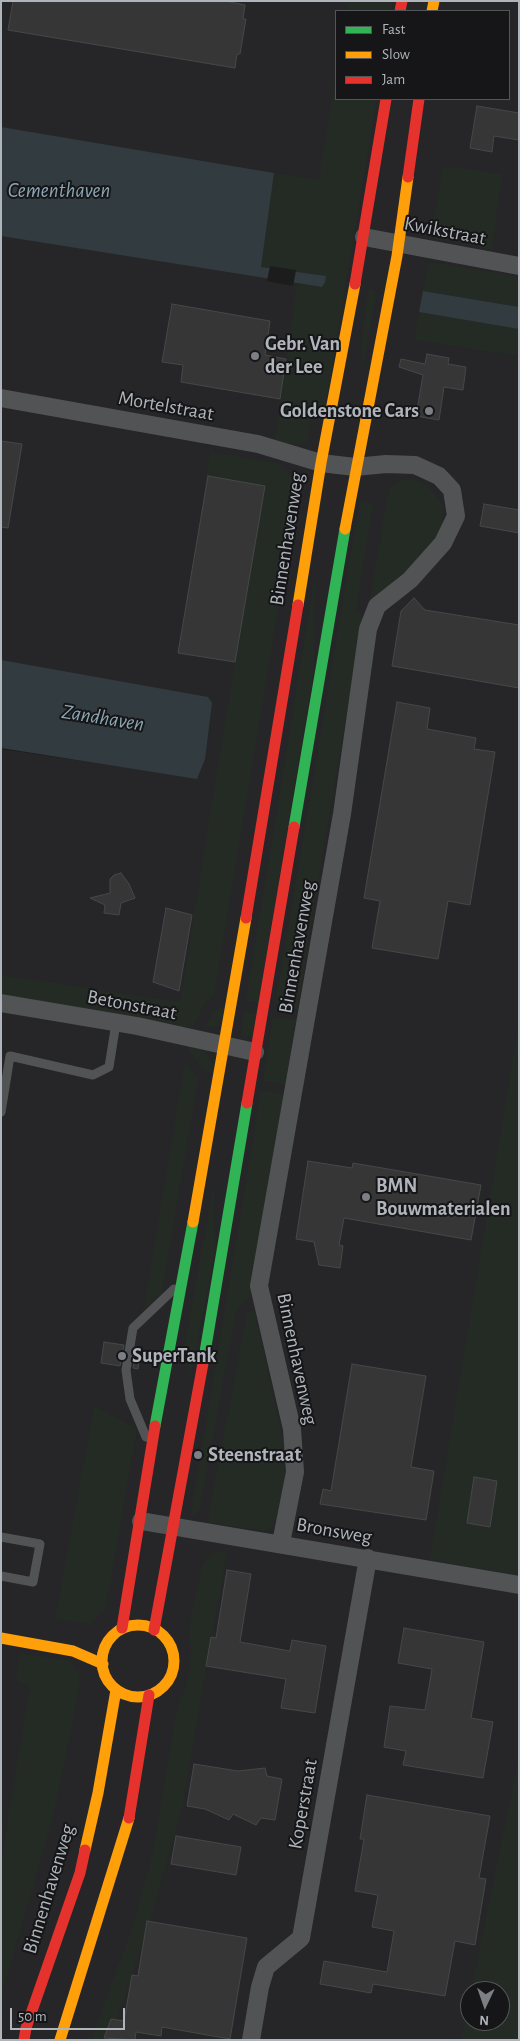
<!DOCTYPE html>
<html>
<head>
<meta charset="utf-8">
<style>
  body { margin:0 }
  #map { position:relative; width:520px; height:2041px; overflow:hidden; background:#1c1c1c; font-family:"Alegreya Sans",sans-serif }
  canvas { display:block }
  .frame { position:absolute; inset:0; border:2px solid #afb5bb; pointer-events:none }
  .legend { position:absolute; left:335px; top:10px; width:175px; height:90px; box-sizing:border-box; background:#161618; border:1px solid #535659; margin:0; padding:6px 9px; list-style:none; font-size:15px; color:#afb5bb }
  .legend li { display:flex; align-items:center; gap:10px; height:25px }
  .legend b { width:25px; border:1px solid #535659 }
  .north { position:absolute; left:460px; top:1981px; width:50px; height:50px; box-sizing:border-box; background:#161618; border:1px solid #535659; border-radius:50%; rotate:183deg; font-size:14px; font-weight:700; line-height:20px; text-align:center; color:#afb5bb }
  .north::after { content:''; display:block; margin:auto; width:18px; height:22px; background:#7c7f83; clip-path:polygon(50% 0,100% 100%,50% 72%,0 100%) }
  .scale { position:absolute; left:10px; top:2008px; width:115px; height:22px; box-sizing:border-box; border:2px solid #afb5bb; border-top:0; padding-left:6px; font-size:15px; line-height:18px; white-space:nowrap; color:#afb5bb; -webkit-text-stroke:4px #161618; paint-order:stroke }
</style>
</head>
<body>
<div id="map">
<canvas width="520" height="2041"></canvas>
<div class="frame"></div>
<ul class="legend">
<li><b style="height:6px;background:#30b455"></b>Fast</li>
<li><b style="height:6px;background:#ff9f0a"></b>Slow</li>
<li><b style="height:6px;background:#e5322d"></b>Jam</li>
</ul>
<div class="north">N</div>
<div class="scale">50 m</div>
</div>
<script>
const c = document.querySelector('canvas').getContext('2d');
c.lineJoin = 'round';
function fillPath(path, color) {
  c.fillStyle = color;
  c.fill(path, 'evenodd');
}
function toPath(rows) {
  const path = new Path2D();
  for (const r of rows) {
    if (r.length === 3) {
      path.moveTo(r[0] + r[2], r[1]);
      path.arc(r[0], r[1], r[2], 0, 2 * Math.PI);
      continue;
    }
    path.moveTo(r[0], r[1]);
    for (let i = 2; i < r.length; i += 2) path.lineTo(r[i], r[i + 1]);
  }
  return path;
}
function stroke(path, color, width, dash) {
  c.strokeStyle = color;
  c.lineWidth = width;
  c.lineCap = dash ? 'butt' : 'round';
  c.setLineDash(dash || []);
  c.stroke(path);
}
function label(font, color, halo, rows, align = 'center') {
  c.font = font + ' "Alegreya Sans",sans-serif';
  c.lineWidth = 4;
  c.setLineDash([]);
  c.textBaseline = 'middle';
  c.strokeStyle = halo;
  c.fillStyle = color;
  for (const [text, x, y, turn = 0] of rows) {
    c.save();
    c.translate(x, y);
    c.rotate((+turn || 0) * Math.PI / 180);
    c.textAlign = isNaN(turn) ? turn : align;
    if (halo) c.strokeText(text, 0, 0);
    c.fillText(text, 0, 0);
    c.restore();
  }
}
const built = toPath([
  [1,1,519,1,519,2040,1,2040,1,749,197,778,1,670],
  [336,11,509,11,509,99,336,99],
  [470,1991,500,1991,500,2021,470,2021]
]);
const green = toPath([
  [349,1,392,1,391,11,347,11],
  [336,75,336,99,377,99,325,408,313,409,307,442,289,444,275,442,297,284,322,287,261,267,274,173,319,180],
  [443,166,502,174,492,250,434,238,432,229],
  [429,262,519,277,519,307,423,291],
  [368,290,375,291,375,301,363,370,362,340],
  [419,312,519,329,519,356,415,340],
  [210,452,276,463,285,469,298,487,214,996,207,999,192,1028,1,997,1,975,180,1002,263,487,206,477],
  [413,479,425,484,441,501,444,511,441,527,437,539,374,607,370,601,389,488,403,480],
  [360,500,373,504,356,610,363,619,310,928,298,1010,275,1006],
  [315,575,314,670,258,1003,246,1001],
  [223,1008,220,1026,204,1028,215,1009],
  [244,1011,257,1014,253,1037,241,1035],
  [273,1017,296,1020,285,1085,263,1081],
  [519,1021,519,1575,430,1560],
  [186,1045,199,1049,208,1055,213,1065,212,1073,203,1070],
  [185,1062,198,1079,162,1293,144,1309],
  [261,1091,284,1094,251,1295,239,1306,235,1316,200,1507,195,1514,191,1515],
  [214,1182,215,1252,190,1381,185,1344],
  [254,1309,284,1446,285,1476,280,1510,271,1529,266,1531,210,1523,208,1519,247,1313],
  [94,1406,137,1429,105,1612,99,1613,91,1624,55,1619],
  [215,1552,227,1552,181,1812,152,1914,110,2040,91,2040,132,1929,152,1856,177,1709,186,1686,190,1665,191,1647,188,1632,201,1572,206,1560],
  [20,1653,71,1661,80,1677,73,1723,53,1816,1,1998,1,1864,30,1687,16,1681],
  [519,1757,519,2040,462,2040,470,1997,470,2021,500,2021,500,1991,471,1991]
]);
const water = toPath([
  [1,127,274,173,261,267,326,276,325,282,322,287,1,236],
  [423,291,519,307,519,329,419,312],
  [1,660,208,697,212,703,205,759,197,779,1,748]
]);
const pier = toPath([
  [270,266,296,270,293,286,267,281]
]);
const building = toPath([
  [13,1,225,1,245,5,243,19,246,19,240,54,237,54,235,68,8,30,13,1],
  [477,106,519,113,519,140,494,136,492,152,470,148,477,106],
  [172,304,270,321,265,355,286,359,280,399,181,382,183,365,162,362,172,304],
  [427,354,449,358,448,364,466,367,463,390,444,387,439,420,416,416,423,375,399,367,401,359,425,364,427,354],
  [1,441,22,444,8,528,1,527,1,441],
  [208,476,265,486,235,662,178,653,208,476],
  [484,504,519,510,519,533,480,526,484,504],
  [414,598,425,610,519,625,519,688,392,666,401,611,414,598],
  [397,702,430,708,427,729,476,738,474,749,495,752,470,905,448,901,438,959,372,948,380,901,364,898,397,702],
  [121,873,129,884,135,898,121,903,119,915,104,913,105,905,90,898,110,893,110,879,114,875,121,873],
  [166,908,192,915,179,991,153,982,166,908],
  [308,1161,352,1168,353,1163,481,1185,471,1240,344,1218,339,1245,343,1246,340,1268,319,1265,314,1242,296,1239,308,1161],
  [104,1342,124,1345,120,1366,101,1363,104,1342],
  [136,1347,141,1348,138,1369,133,1368,136,1347],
  [352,1364,426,1376,411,1467,434,1471,426,1520,320,1504,323,1489,331,1491,352,1364],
  [474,1477,497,1481,490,1527,467,1523,474,1477],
  [227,1570,251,1574,240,1642,290,1651,292,1640,326,1646,315,1713,281,1708,286,1679,206,1666,211,1637,216,1638,227,1570],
  [404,1628,484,1642,471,1718,493,1722,483,1778,403,1765,406,1751,384,1747,390,1706,425,1710,432,1669,398,1663,404,1628],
  [194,1764,238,1771,265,1768,267,1776,282,1779,275,1820,261,1818,256,1825,233,1814,229,1820,205,1809,187,1806,194,1764],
  [367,1795,490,1816,479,1878,486,1879,475,1945,455,1941,445,1996,373,1984,371,1993,320,1984,324,1961,387,1972,394,1931,372,1927,378,1895,355,1891,364,1839,360,1839,367,1795],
  [176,1836,241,1847,236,1875,171,1864,176,1836],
  [147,1921,247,1938,230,2039,162,2027,161,2036,136,2032,135,2040,104,2038,111,2019,124,2021,132,1975,138,1976,147,1921]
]);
const lane = toPath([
  [1,1112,10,1056,93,1075,109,1067,116,1023],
  [146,1437,130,1399,126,1370,133,1328,174,1289],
  [1,1537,40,1544,33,1582,1,1576]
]);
const street = toPath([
  [364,237,519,266],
  [1,398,258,444,321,463,355,467,386,464,415,465,439,476,452,490,456,516,443,543,410,580,377,606,368,629,342,814,259,1286,292,1429,295,1472,281,1543],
  [1,1003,137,1026,255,1052],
  [141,1521,519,1585],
  [251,2040,260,1987,266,1967,301,1938,368,1558]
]);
const fast = toPath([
  [294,827,345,529],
  [204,1358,247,1103],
  [155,1426,193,1222]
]);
const slow = toPath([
  [432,11,434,1],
  [345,529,397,256,408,177],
  [298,605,321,463,355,284],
  [193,1222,246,918],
  [138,1661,36],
  [1,1638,73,1651,103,1664],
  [85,1850,98,1793,116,1690],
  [60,2040,129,1818]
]);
const jam = toPath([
  [400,11,402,1],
  [408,177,419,99],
  [355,284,386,99],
  [246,918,298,605],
  [247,1103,294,827],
  [122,1628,155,1426],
  [154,1630,204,1358],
  [129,1818,149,1695],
  [24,2040,26,2028,80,1873,85,1850]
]);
const markers = [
  [255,356,5,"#7c7f83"],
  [429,411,5,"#7c7f83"],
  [366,1197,5,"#7c7f83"],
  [122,1356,5,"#7c7f83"],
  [198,1455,5,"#7c7f83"]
];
const streetNames = [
  ["Kwikstraat",445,231,11],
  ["Mortelstraat",166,406,10],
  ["Binnenhavenweg",287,539,-81],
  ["Binnenhavenweg",297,947,-80],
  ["Betonstraat",132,1005,11],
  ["Binnenhavenweg",297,1359,78],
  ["Bronsweg",334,1531,10],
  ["Koperstraat",303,1804,-80],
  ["Binnenhavenweg",49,1889,-73]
];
const poiNames = [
  ["Gebr. Van",265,344],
  ["der Lee",265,367],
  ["Goldenstone Cars",419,411,"right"],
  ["BMN",376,1186],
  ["Bouwmaterialen",376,1209],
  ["SuperTank",132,1356],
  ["Steenstraat",208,1455]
];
const waterNames = [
  ["Cementhaven",59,191],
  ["Zandhaven",103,718,9]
];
fillPath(built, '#262628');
fillPath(green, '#242b24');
fillPath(water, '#323b3f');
fillPath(pier, '#1c1c1c');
fillPath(building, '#363637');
stroke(building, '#454748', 1);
stroke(lane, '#515355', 9);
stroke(street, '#515355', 18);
stroke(fast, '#30b455', 11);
stroke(slow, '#ff9f0a', 11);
stroke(jam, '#e5322d', 11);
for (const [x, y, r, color] of markers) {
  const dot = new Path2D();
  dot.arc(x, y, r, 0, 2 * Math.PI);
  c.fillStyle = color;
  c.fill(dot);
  stroke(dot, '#161618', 2);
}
label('20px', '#afb5bb', '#161618', streetNames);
label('bold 20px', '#afb5bb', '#161618', poiNames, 'left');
label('italic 21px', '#8aa6b2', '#161618', waterNames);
</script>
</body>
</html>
